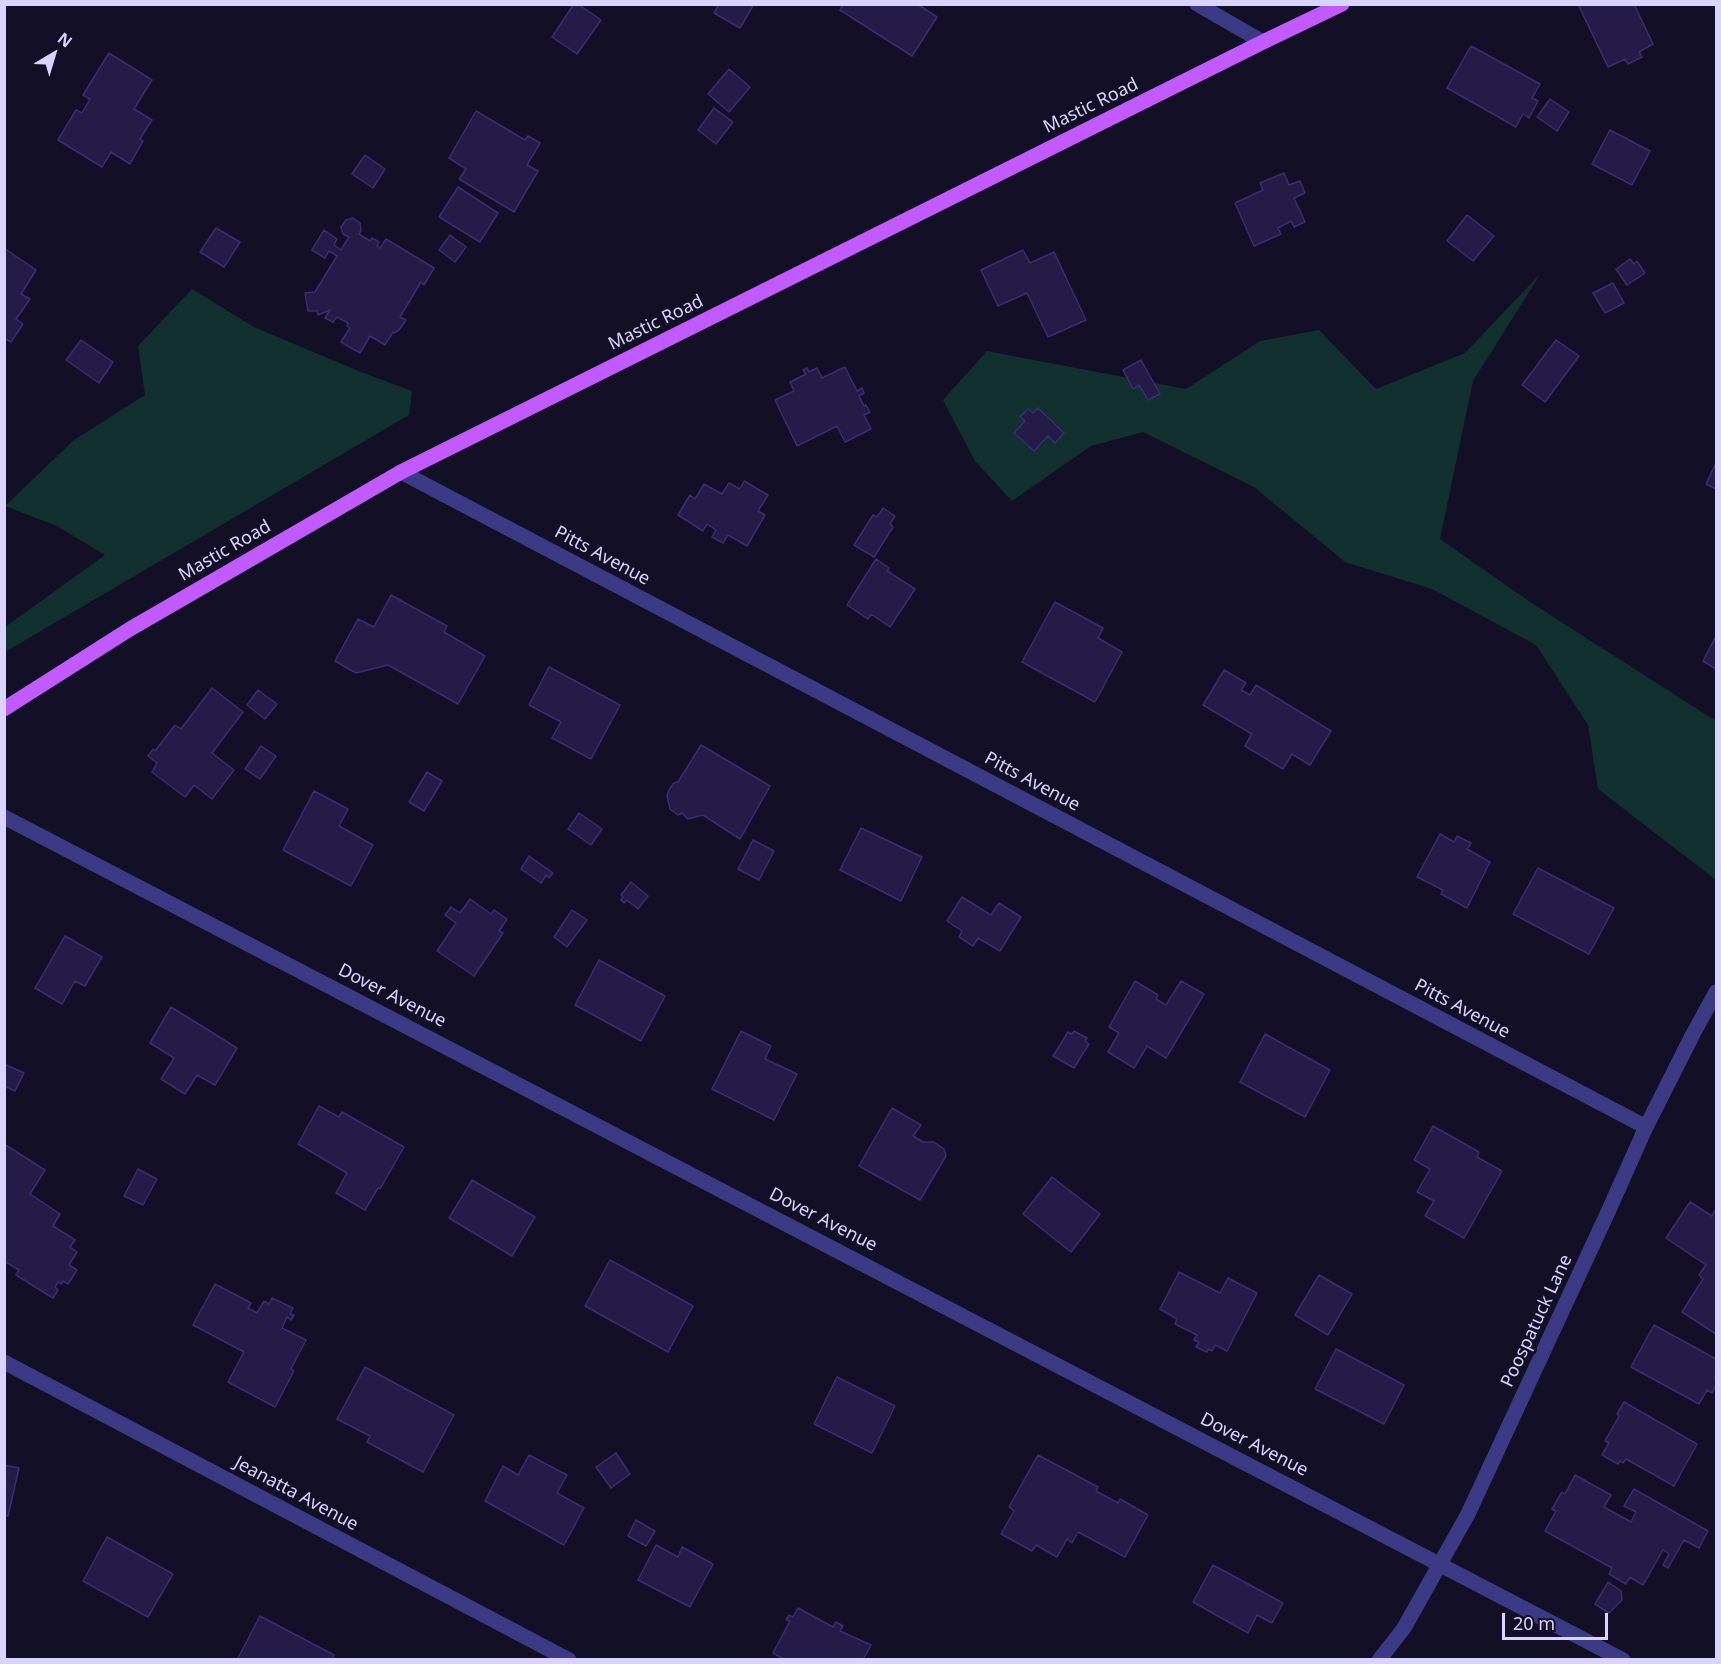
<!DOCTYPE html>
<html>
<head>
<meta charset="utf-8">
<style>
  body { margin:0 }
  #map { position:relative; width:1721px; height:1664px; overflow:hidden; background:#130f26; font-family:"Noto Sans",sans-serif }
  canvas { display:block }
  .frame { position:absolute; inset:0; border:6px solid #d9d4ff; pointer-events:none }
  .north { position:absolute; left:24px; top:24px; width:60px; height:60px; -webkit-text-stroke:4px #130f26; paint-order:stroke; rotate:38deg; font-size:16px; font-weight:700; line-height:24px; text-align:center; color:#d9d4ff }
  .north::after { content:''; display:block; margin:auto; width:21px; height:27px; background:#d9d4ff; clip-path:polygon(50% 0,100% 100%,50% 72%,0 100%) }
  .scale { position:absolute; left:1502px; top:1613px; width:106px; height:27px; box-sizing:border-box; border:3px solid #d9d4ff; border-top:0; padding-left:8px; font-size:18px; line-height:21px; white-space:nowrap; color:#d9d4ff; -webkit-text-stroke:4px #130f26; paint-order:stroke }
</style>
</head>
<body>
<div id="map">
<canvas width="1721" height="1664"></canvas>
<div class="frame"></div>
<div class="north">N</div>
<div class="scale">20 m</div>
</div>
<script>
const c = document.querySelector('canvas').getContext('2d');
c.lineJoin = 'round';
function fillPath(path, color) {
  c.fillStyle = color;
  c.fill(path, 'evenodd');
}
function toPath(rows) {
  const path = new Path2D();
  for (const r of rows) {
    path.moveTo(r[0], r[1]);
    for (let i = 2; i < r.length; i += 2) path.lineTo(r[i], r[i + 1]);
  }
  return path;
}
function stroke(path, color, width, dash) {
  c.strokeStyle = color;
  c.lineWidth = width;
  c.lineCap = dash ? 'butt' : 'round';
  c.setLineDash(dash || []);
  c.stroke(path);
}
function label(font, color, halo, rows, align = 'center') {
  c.font = font + ' "Noto Sans",sans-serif';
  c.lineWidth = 6;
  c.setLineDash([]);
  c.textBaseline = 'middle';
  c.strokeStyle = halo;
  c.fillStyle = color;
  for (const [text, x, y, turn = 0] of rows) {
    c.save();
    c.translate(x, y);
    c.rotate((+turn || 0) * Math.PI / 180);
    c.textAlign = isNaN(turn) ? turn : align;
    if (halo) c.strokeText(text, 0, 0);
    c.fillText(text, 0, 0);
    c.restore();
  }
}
const green = toPath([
  [1541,273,1473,381,1440,539,1530,602,1716,721,1716,880,1598,789,1588,725,1536,645,1432,589,1345,562,1254,487,1143,432,1091,446,1012,501,975,461,943,400,987,351,1186,389,1260,341,1319,330,1376,389,1465,353],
  [192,289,254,327,361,372,412,391,409,415,5,652,5,627,105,555,57,526,5,506,74,440,145,395,138,346]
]);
const building = toPath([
  [574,4,578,4,601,20,577,54,552,37,574,4],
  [719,4,754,4,740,28,714,13,719,4],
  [843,4,917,4,937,17,912,56,840,10,843,4],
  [1578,4,1634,4,1653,44,1639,52,1642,57,1628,64,1625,59,1608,67,1578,4],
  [1471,46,1540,84,1532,98,1538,101,1529,118,1523,114,1516,127,1447,88,1471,46],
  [109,53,152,80,134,109,152,120,140,139,143,141,130,164,111,152,102,167,58,140,76,110,82,113,90,99,83,95,109,53],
  [729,69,750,87,729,112,708,94,729,69],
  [1550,99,1569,112,1557,131,1537,117,1550,99],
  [714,108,733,122,716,144,698,130,714,108],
  [476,111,525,140,528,136,540,143,527,165,538,171,514,212,459,179,466,169,449,158,476,111],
  [1610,130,1650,151,1632,185,1592,164,1610,130],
  [365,155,385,169,373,188,352,174,365,155],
  [1284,173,1289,185,1300,181,1305,193,1294,198,1305,222,1294,227,1291,221,1278,228,1281,234,1254,246,1235,203,1263,190,1260,183,1284,173],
  [458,187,498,213,480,242,439,217,458,187],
  [1467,215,1494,236,1473,261,1447,241,1467,215],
  [353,218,360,223,361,230,359,234,370,241,372,238,379,242,377,246,380,248,386,239,434,268,424,285,421,282,400,317,406,320,399,330,394,333,393,332,385,345,370,336,360,353,341,342,350,328,347,326,348,323,337,317,333,322,325,318,330,310,318,315,317,311,308,311,305,293,315,292,337,256,329,251,325,258,312,250,324,230,337,239,334,245,341,250,349,237,343,234,341,227,346,220,353,218],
  [216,228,240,242,224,267,200,252,216,228],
  [450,235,466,247,455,262,439,250,450,235],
  [4,248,36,270,21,294,30,299,16,319,23,324,11,342,4,338,4,248],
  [1023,250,1030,263,1054,252,1086,320,1048,337,1027,293,998,306,981,270,1023,250],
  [1630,259,1634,264,1637,261,1645,273,1627,285,1616,269,1630,259],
  [1613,283,1624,303,1605,313,1593,293,1613,283],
  [81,340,113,362,99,383,66,360,81,340],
  [1556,340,1579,356,1545,402,1522,385,1556,340],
  [1141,360,1160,394,1148,400,1139,385,1133,389,1123,370,1141,360],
  [845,367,857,391,862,388,864,393,859,396,864,406,866,405,870,412,864,415,871,429,845,442,837,426,797,446,775,400,794,391,790,382,806,374,803,370,807,368,809,372,817,368,822,378,845,367],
  [1038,408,1064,433,1055,443,1048,436,1034,451,1014,433,1025,421,1020,417,1028,409,1033,413,1038,408],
  [1716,463,1716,489,1706,484,1716,463],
  [744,481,768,495,758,511,765,515,747,546,728,535,723,543,712,537,716,530,707,524,703,531,678,515,690,495,695,499,704,484,722,494,729,483,740,489,744,481],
  [883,508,895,516,890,524,893,527,874,557,854,545,873,515,877,517,883,508],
  [876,559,889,568,887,571,915,589,890,627,871,614,868,619,847,605,876,559],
  [391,595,447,626,444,632,485,656,458,704,388,665,356,673,335,661,358,619,374,627,391,595],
  [1055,602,1103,628,1098,638,1122,652,1095,702,1022,662,1055,602],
  [1716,636,1716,669,1703,661,1716,636],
  [549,667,620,705,591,759,552,738,561,722,529,705,549,667],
  [1224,670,1246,683,1241,690,1250,695,1256,685,1331,731,1310,765,1292,754,1283,769,1245,746,1252,734,1203,705,1224,670],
  [212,688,243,712,212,753,234,770,212,799,194,785,185,797,152,772,157,763,148,756,153,749,155,751,175,725,181,729,212,688],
  [258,690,277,704,265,719,247,705,258,690],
  [701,745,770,786,740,839,703,815,688,819,682,813,678,815,670,809,667,795,670,788,674,783,678,782,701,745],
  [261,746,276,756,260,779,245,769,261,746],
  [427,772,442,781,424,811,409,802,427,772],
  [314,791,348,809,339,826,373,845,351,886,283,850,314,791],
  [579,813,602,829,591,845,568,829,579,813],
  [861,828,922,857,901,901,840,870,861,828],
  [1440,834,1454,842,1457,836,1471,843,1467,849,1490,862,1467,908,1441,894,1443,890,1417,877,1440,834],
  [753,840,774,851,759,880,738,869,753,840],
  [529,856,553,873,549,878,546,875,541,883,521,869,529,856],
  [1538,868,1614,908,1589,954,1513,914,1538,868],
  [631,882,648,896,638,909,627,900,624,903,621,900,623,897,621,895,631,882],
  [962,897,991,915,999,903,1021,917,1000,951,978,938,973,946,959,937,962,931,947,921,962,897],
  [470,899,491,914,494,910,507,919,499,931,503,933,474,976,437,951,456,923,445,915,451,907,460,913,470,899],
  [572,910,587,920,567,947,554,937,572,910],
  [65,936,102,957,85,986,75,981,62,1004,35,988,65,936],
  [599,960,665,996,641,1041,575,1005,599,960],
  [1135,981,1158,995,1156,999,1166,1005,1181,981,1204,994,1166,1058,1147,1046,1134,1068,1108,1052,1119,1033,1109,1027,1135,981],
  [171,1007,237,1048,215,1085,197,1075,185,1094,161,1079,174,1058,150,1043,171,1007],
  [741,1031,771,1046,765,1059,797,1074,774,1120,712,1089,741,1031],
  [1074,1031,1087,1038,1085,1041,1089,1044,1074,1068,1053,1056,1068,1032,1072,1034,1074,1031],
  [1265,1034,1330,1070,1305,1117,1240,1082,1265,1034],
  [4,1064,24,1073,15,1091,4,1086,4,1064],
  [319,1106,339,1117,342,1112,404,1147,380,1189,378,1188,365,1210,336,1193,347,1173,298,1144,319,1106],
  [892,1108,921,1125,913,1136,923,1142,934,1142,944,1149,946,1156,920,1200,859,1166,892,1108],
  [1433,1126,1479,1152,1477,1157,1502,1171,1464,1238,1425,1216,1434,1201,1417,1192,1430,1169,1414,1160,1433,1126],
  [4,1144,45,1170,30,1194,60,1214,53,1226,75,1240,70,1247,77,1252,69,1265,77,1270,68,1284,63,1281,61,1284,58,1282,55,1287,58,1290,53,1298,16,1275,19,1270,4,1261,4,1144],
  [138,1169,157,1179,143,1205,124,1196,138,1169],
  [1052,1177,1100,1214,1071,1252,1023,1214,1052,1177],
  [472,1180,535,1217,512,1256,449,1218,472,1180],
  [1690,1202,1712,1216,1716,1209,1716,1334,1682,1312,1703,1279,1699,1275,1706,1265,1666,1238,1690,1202],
  [610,1260,693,1306,668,1352,585,1306,610,1260],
  [1179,1272,1220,1293,1228,1278,1257,1293,1227,1351,1215,1345,1212,1351,1208,1349,1207,1352,1196,1347,1199,1342,1194,1340,1197,1335,1175,1324,1177,1319,1160,1309,1179,1272],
  [1319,1275,1352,1294,1328,1335,1295,1315,1319,1275],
  [215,1284,251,1303,248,1308,257,1313,264,1301,269,1304,272,1298,293,1308,290,1314,294,1315,291,1320,287,1317,282,1328,306,1340,291,1369,294,1371,275,1407,228,1382,244,1352,193,1325,215,1284],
  [1654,1325,1716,1359,1716,1373,1715,1377,1716,1378,1716,1385,1712,1393,1707,1390,1699,1404,1631,1367,1654,1325],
  [1336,1349,1404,1385,1384,1424,1315,1389,1336,1349],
  [365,1367,454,1415,423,1472,367,1442,370,1436,337,1419,365,1367],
  [837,1377,895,1406,872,1453,814,1424,837,1377],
  [1624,1402,1697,1444,1674,1486,1626,1459,1623,1463,1620,1461,1618,1464,1602,1455,1609,1443,1605,1441,1619,1416,1617,1414,1624,1402],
  [616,1453,630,1474,611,1488,596,1467,616,1453],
  [529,1455,567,1475,557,1493,584,1508,564,1545,485,1501,503,1466,518,1475,529,1455],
  [1038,1455,1098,1487,1096,1491,1118,1503,1120,1499,1148,1515,1125,1557,1078,1532,1072,1543,1067,1539,1057,1557,1036,1545,1032,1551,1001,1534,1014,1511,1009,1507,1038,1455],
  [4,1465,19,1468,8,1516,4,1516,4,1465],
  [1575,1475,1611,1495,1604,1507,1631,1522,1636,1512,1624,1506,1634,1489,1708,1531,1699,1548,1684,1540,1668,1568,1663,1565,1669,1554,1663,1550,1643,1585,1630,1577,1626,1584,1609,1574,1612,1568,1545,1531,1556,1511,1552,1509,1562,1492,1565,1494,1575,1475],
  [636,1520,655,1531,646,1546,628,1536,636,1520],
  [107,1537,173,1574,148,1617,83,1581,107,1537],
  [656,1545,678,1557,682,1547,713,1564,690,1607,638,1580,656,1545],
  [1213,1565,1283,1603,1272,1623,1257,1615,1248,1633,1193,1602,1213,1565],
  [1608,1582,1621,1591,1622,1600,1609,1613,1595,1604,1608,1582],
  [798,1608,833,1627,836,1622,843,1626,840,1631,871,1645,863,1660,785,1660,773,1653,790,1621,786,1620,789,1615,793,1617,798,1608],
  [260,1616,334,1655,332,1660,237,1660,260,1616]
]);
const minor = toPath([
  [1197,4,1263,42],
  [401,472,1646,1127],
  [4,817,1623,1660],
  [4,1362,569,1660],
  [1379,1660,1404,1628,1468,1514,1608,1212,1646,1127,1693,1034,1716,992]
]);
const major = toPath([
  [4,709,130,629,401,472,1263,42,1342,4]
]);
const streetNames = [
  ["Mastic Road",1091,106,-26],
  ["Mastic Road",656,323,-26],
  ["Mastic Road",225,551,-30],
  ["Pitts Avenue",602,556,28],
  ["Pitts Avenue",1032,782,28],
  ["Dover Avenue",392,996,27],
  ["Pitts Avenue",1462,1009,28],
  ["Dover Avenue",823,1220,27],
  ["Poospatuck Lane",1537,1321,-65],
  ["Dover Avenue",1254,1445,27],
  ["Jeanatta Avenue",296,1494,28]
];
fillPath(green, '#12302f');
fillPath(building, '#241b47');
stroke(building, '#3b2d73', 1.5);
stroke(minor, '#3d3a85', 15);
stroke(major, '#c25bff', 15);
label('18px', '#d9d4ff', '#130f26', streetNames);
</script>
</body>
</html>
